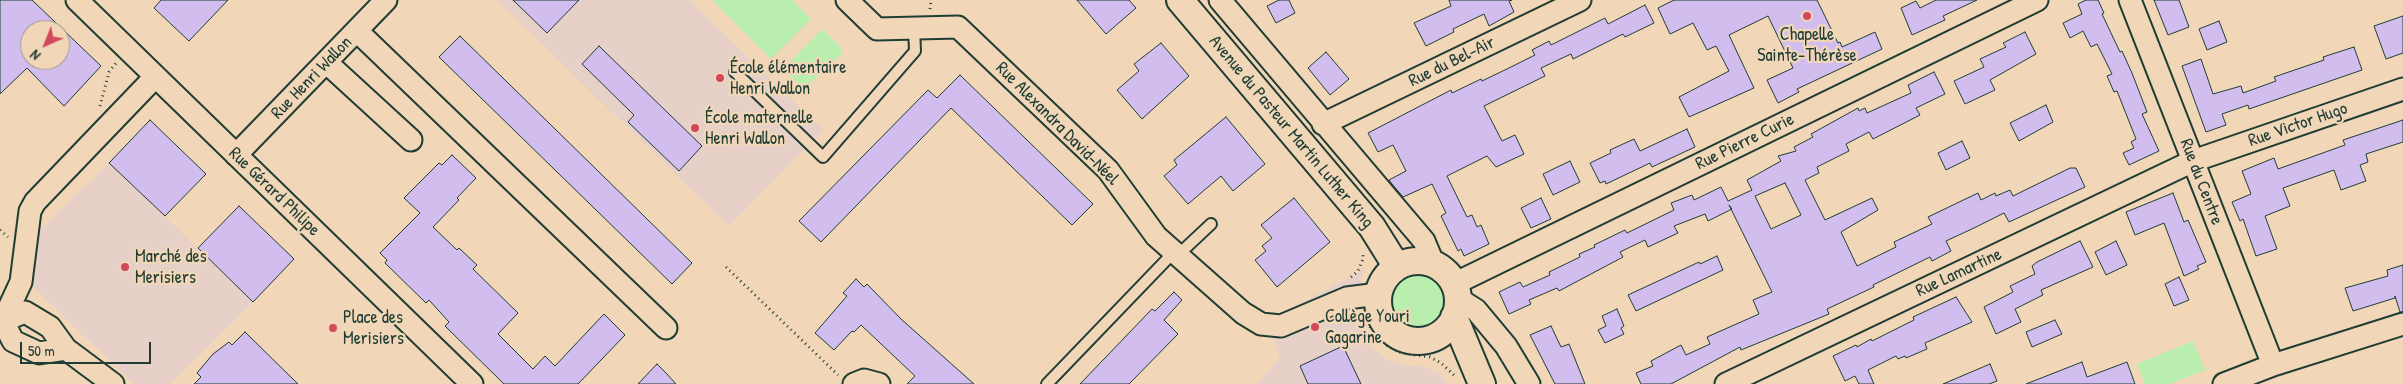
<!DOCTYPE html>
<html>
<head>
<meta charset="utf-8">
<style>
  body { margin:0 }
  #map { position:relative; width:2403px; height:384px; overflow:hidden; background:#f1d7b8; font-family:"Patrick Hand",sans-serif }
  canvas { display:block }
  .north { position:absolute; left:20px; top:20px; width:50px; height:50px; box-sizing:border-box; background:#f1d7b8; border:1px solid #9d9983; border-radius:50%; rotate:224deg; font-size:14px; font-weight:700; line-height:20px; text-align:center; color:#1f3d34 }
  .north::after { content:''; display:block; margin:auto; width:18px; height:22px; background:#d1495b; clip-path:polygon(50% 0,100% 100%,50% 72%,0 100%) }
  .scale { position:absolute; left:20px; top:342px; width:131px; height:22px; box-sizing:border-box; border:2px solid #1f3d34; border-top:0; padding-left:6px; font-size:15px; line-height:18px; white-space:nowrap; color:#1f3d34; -webkit-text-stroke:4px #f1d7b8; paint-order:stroke }
</style>
</head>
<body>
<div id="map">
<canvas width="2403" height="384"></canvas>
<div class="north">N</div>
<div class="scale">50 m</div>
</div>
<script>
const c = document.querySelector('canvas').getContext('2d');
c.lineJoin = 'round';
function fillPath(path, color) {
  c.fillStyle = color;
  c.fill(path, 'evenodd');
}
function toPath(rows) {
  const path = new Path2D();
  for (const r of rows) {
    if (r.length === 3) {
      path.moveTo(r[0] + r[2], r[1]);
      path.arc(r[0], r[1], r[2], 0, 2 * Math.PI);
      continue;
    }
    path.moveTo(r[0], r[1]);
    for (let i = 2; i < r.length; i += 2) path.lineTo(r[i], r[i + 1]);
  }
  return path;
}
function stroke(path, color, width, dash) {
  c.strokeStyle = color;
  c.lineWidth = width;
  c.lineCap = dash ? 'butt' : 'round';
  c.setLineDash(dash || []);
  c.stroke(path);
}
function label(font, color, halo, rows, align = 'center') {
  c.font = font + ' "Patrick Hand",sans-serif';
  c.lineWidth = 4.5;
  c.setLineDash([]);
  c.textBaseline = 'middle';
  c.strokeStyle = halo;
  c.fillStyle = color;
  for (const [text, x, y, turn = 0] of rows) {
    c.save();
    c.translate(x, y);
    c.rotate((+turn || 0) * Math.PI / 180);
    c.textAlign = isNaN(turn) ? turn : align;
    if (halo) c.strokeText(text, 0, 0);
    c.fillText(text, 0, 0);
    c.restore();
  }
}
const built = toPath([
  [497,0,689,0,823,130,729,226],
  [109,163,253,302,170,384,134,384,31,285,38,232],
  [1364,269,1356,310,1362,333,1373,348,1386,359,1397,363,1428,368,1440,374,1447,384,1256,384,1280,359,1268,321]
]);
const green = toPath([
  [712,0,792,0,811,19,771,59],
  [824,30,842,49,841,54,804,89,784,70,785,67,820,31],
  [1417,302,27],
  [2193,341,2205,370,2170,384,2145,384,2137,364]
]);
const building = toPath([
  [0,0,32,0,101,66,64,106,27,68,0,94,0,0],
  [30,30,60,30,60,60,30,60,30,30],
  [161,0,228,0,189,41,154,8,161,0],
  [513,0,579,0,547,33,513,0],
  [1077,0,1129,0,1136,8,1106,34,1077,0],
  [1279,0,1289,0,1295,13,1276,23,1267,6,1279,0],
  [1449,0,1512,0,1509,1,1514,12,1489,26,1484,14,1453,29,1454,32,1426,46,1414,23,1451,6,1449,0],
  [1674,0,1817,0,1838,43,1840,42,1842,47,1875,32,1882,49,1797,89,1799,92,1778,103,1767,80,1793,68,1768,16,1729,35,1754,88,1689,117,1679,97,1729,71,1716,46,1707,50,1693,23,1670,34,1658,8,1674,0],
  [1936,0,1977,0,1943,16,1945,20,1912,35,1901,8,1916,1,1920,8,1936,0],
  [2086,0,2098,0,2104,13,2102,14,2120,52,2122,51,2132,73,2147,112,2142,114,2159,151,2129,165,2123,153,2134,148,2131,142,2136,139,2117,91,2114,92,2107,76,2112,74,2097,44,2091,47,2083,31,2070,38,2063,23,2082,14,2078,4,2086,0],
  [2154,0,2179,0,2189,27,2168,35,2154,0],
  [1645,5,1654,23,1625,37,1623,34,1573,59,1571,54,1541,68,1545,76,1484,106,1502,141,1515,135,1524,154,1496,167,1487,156,1447,176,1467,217,1472,215,1477,227,1481,225,1489,244,1464,256,1461,249,1458,251,1441,216,1446,213,1432,184,1403,197,1392,184,1389,180,1406,171,1393,145,1378,152,1368,133,1451,90,1452,93,1481,79,1482,81,1511,67,1535,55,1532,50,1549,41,1551,45,1605,18,1608,24,1645,5],
  [2403,16,2403,53,2386,59,2374,26,2403,16],
  [2219,21,2227,42,2207,50,2199,29,2219,21],
  [2025,32,2036,54,1990,80,1995,90,1965,104,1954,81,1984,67,1980,59,2006,47,2003,43,2025,32],
  [460,36,692,263,672,284,439,57,460,36],
  [1161,43,1189,76,1142,119,1117,90,1139,71,1134,64,1161,43],
  [599,46,702,146,679,171,628,122,634,115,582,64,599,46],
  [2354,47,2362,70,2249,109,2248,105,2222,114,2226,125,2206,132,2182,66,2201,59,2213,94,2241,86,2243,93,2276,81,2274,77,2324,60,2323,57,2354,47],
  [1326,52,1349,79,1330,95,1308,68,1326,52],
  [1934,72,1945,94,1916,108,1920,115,1873,139,1869,132,1846,144,1849,151,1817,167,1819,173,1805,180,1825,220,1872,198,1878,210,1841,232,1857,266,1896,247,1894,242,1932,224,1928,217,1978,193,1981,200,1995,193,1996,196,2010,190,2013,196,2070,168,2076,168,2085,187,2009,222,2004,213,1974,228,1946,241,1951,251,1932,261,1930,257,1873,285,1874,287,1827,309,1829,314,1741,350,1740,347,1671,384,1641,384,1636,373,1653,366,1651,361,1681,345,1686,355,1710,344,1707,337,1759,314,1753,300,1772,292,1729,205,1732,209,1708,221,1705,214,1674,226,1678,233,1648,247,1645,240,1620,252,1623,257,1559,291,1557,288,1529,300,1531,304,1509,314,1499,292,1520,282,1523,287,1550,275,1549,272,1580,257,1579,254,1595,247,1594,245,1625,230,1627,233,1674,210,1671,203,1692,195,1694,200,1721,187,1728,201,1752,190,1747,180,1781,161,1778,156,1796,151,1794,147,1813,137,1811,134,1858,108,1859,111,1865,108,1867,113,1911,93,1908,85,1934,72],
  [1785,183,1801,215,1771,229,1755,196,1785,183],
  [960,75,1093,204,1072,225,951,108,821,242,799,221,928,90,937,98,960,75],
  [2046,105,2053,122,2019,141,2010,123,2046,105],
  [1226,117,1265,164,1233,191,1221,176,1188,204,1164,176,1177,165,1174,160,1226,117],
  [150,120,206,174,165,216,109,163,150,120],
  [2403,120,2403,142,2366,154,2368,162,2360,165,2366,181,2341,190,2334,170,2283,188,2290,206,2265,216,2277,249,2256,256,2243,219,2240,221,2232,202,2251,194,2242,171,2274,158,2278,169,2345,145,2343,140,2403,120],
  [1687,129,1695,147,1652,167,1650,163,1606,184,1605,181,1600,183,1590,163,1611,153,1610,150,1634,139,1640,151,1687,129],
  [1962,141,1970,158,1946,170,1938,153,1962,141],
  [452,155,476,178,457,198,459,200,433,227,457,250,459,248,477,265,473,269,518,313,498,334,533,369,545,356,555,366,604,314,625,335,578,384,504,384,445,326,449,322,429,300,426,303,385,263,387,260,380,253,420,213,404,198,439,163,442,165,452,155],
  [1570,161,1580,182,1553,195,1543,174,1570,161],
  [2173,193,2184,222,2188,220,2206,262,2197,266,2199,269,2184,276,2164,223,2135,235,2126,212,2173,193],
  [1294,198,1330,242,1277,287,1255,260,1266,251,1262,246,1272,238,1261,225,1294,198],
  [1541,198,1551,219,1531,228,1521,208,1541,198],
  [239,206,294,259,253,302,198,248,239,206],
  [2080,241,2093,267,2041,290,2043,295,2015,309,2021,322,1996,334,1984,307,2013,292,2010,286,2035,274,2032,266,2037,262,2080,241],
  [2116,241,2127,265,2106,275,2095,252,2116,241],
  [1717,256,1723,270,1636,311,1628,295,1699,262,1700,264,1717,256],
  [2403,265,2403,312,2400,312,2395,296,2395,298,2353,311,2345,288,2388,276,2387,270,2403,265],
  [2179,277,2189,300,2174,306,2165,284,2179,277],
  [856,279,864,287,867,284,901,319,974,384,907,384,915,376,861,325,854,332,852,331,834,350,815,333,847,296,843,293,856,279],
  [1174,292,1182,300,1164,320,1178,334,1129,384,1080,384,1152,309,1155,311,1174,292],
  [1956,297,1972,322,1925,343,1927,349,1906,358,1905,356,1898,359,1896,356,1868,370,1874,384,1859,384,1855,376,1845,381,1833,356,1856,345,1857,347,1871,339,1872,341,1914,320,1913,317,1956,297],
  [1617,309,1624,326,1621,328,1624,334,1605,343,1598,330,1606,326,1602,316,1617,309],
  [2055,320,2062,334,2032,347,2026,332,2055,320],
  [1551,326,1561,347,1569,344,1585,384,1555,384,1530,335,1551,326],
  [245,332,298,384,194,384,201,377,197,373,213,354,229,342,232,345,245,332],
  [1343,346,1361,384,1308,384,1300,366,1343,346],
  [2082,362,2087,377,2127,362,2135,384,2026,384,2082,362],
  [657,364,665,372,676,384,638,384,657,364],
  [1990,364,1997,381,1989,384,1943,384,1990,364]
]);
const path = toPath([
  [930,9,931,0],
  [100,106,109,72,116,63],
  [0,230,8,237],
  [726,267,838,375],
  [1351,277,1358,271,1363,259,1363,253],
  [1360,315,1386,345,1402,353,1430,357,1441,363,1454,375]
]);
const service = toPath([
  [735,72,823,157,915,51,914,28],
  [1178,255,1211,224],
  [1047,384,1174,252]
]);
const minor = toPath([
  [77,0,472,384],
  [847,0,877,29,958,27,1108,170,1156,236,1243,313,1261,324,1281,326,1347,298,1378,294],
  [1220,0,1424,241,1434,265],
  [2130,0,2273,365],
  [357,31,666,328],
  [327,63,411,140],
  [1323,124,1580,0],
  [236,155,386,0],
  [1454,284,2037,0],
  [1457,298,1476,310,1506,346,1529,384],
  [3,321,25,312,50,327,66,349,113,384],
  [3,321,13,341,39,353,66,349],
  [0,327,21,282,30,211,35,202,155,77],
  [854,384,864,380,879,384],
  [1726,384,2193,161,2403,89],
  [2224,384,2273,365,2403,324]
]);
const tertiary = toPath([
  [1180,0,1372,227,1397,267],
  [1418,301,40],
  [1454,317,1482,384]
]);
const markers = [
  [1807,16,5,"#d1495b"],
  [720,78,5,"#d1495b"],
  [695,128,5,"#d1495b"],
  [125,267,5,"#d1495b"],
  [1315,327,5,"#d1495b"],
  [333,328,5,"#d1495b"]
];
const poiNames = [
  ["Chapelle",1807,35,"center"],
  ["Sainte-Thérèse",1807,56,"center"],
  ["École élémentaire",730,68],
  ["Henri Wallon",730,89],
  ["École maternelle",705,118],
  ["Henri Wallon",705,139],
  ["Marché des",135,257],
  ["Merisiers",135,278],
  ["Collège Youri",1325,317],
  ["Gagarine",1325,338],
  ["Place des",343,318],
  ["Merisiers",343,339]
];
const streetNames = [
  ["Rue du Bel-Air",1452,62,-26],
  ["Rue Henri Wallon",312,78,-46],
  ["Rue Alexandra David-Néel",1057,124,45],
  ["Rue Victor Hugo",2298,125,-19],
  ["Avenue du Pasteur Martin Luther King",1291,132,50],
  ["Rue Pierre Curie",1745,142,-26],
  ["Rue du Centre",2201,182,69],
  ["Rue Gérard Philipe",274,192,44],
  ["Rue Lamartine",1959,273,-25]
];
fillPath(built, '#e7d0c8');
fillPath(green, '#b9eeaf');
fillPath(building, '#d1beef');
stroke(building, '#1f3d34', 1);
stroke(service, '#1f3d34', 14);
stroke(minor, '#1f3d34', 25);
stroke(tertiary, '#1f3d34', 30);
stroke(path, '#1f3d34', 3, [1, 4]);
stroke(service, '#f1d7b8', 10);
stroke(minor, '#f1d7b8', 21);
stroke(tertiary, '#f1d7b8', 26);
for (const [x, y, r, color] of markers) {
  const dot = new Path2D();
  dot.arc(x, y, r, 0, 2 * Math.PI);
  c.fillStyle = color;
  c.fill(dot);
  stroke(dot, '#f1d7b8', 2);
}
label('18px', '#1f3d34', '#f1d7b8', poiNames, 'left');
label('18px', '#1f3d34', '#f1d7b8', streetNames);
</script>
</body>
</html>
